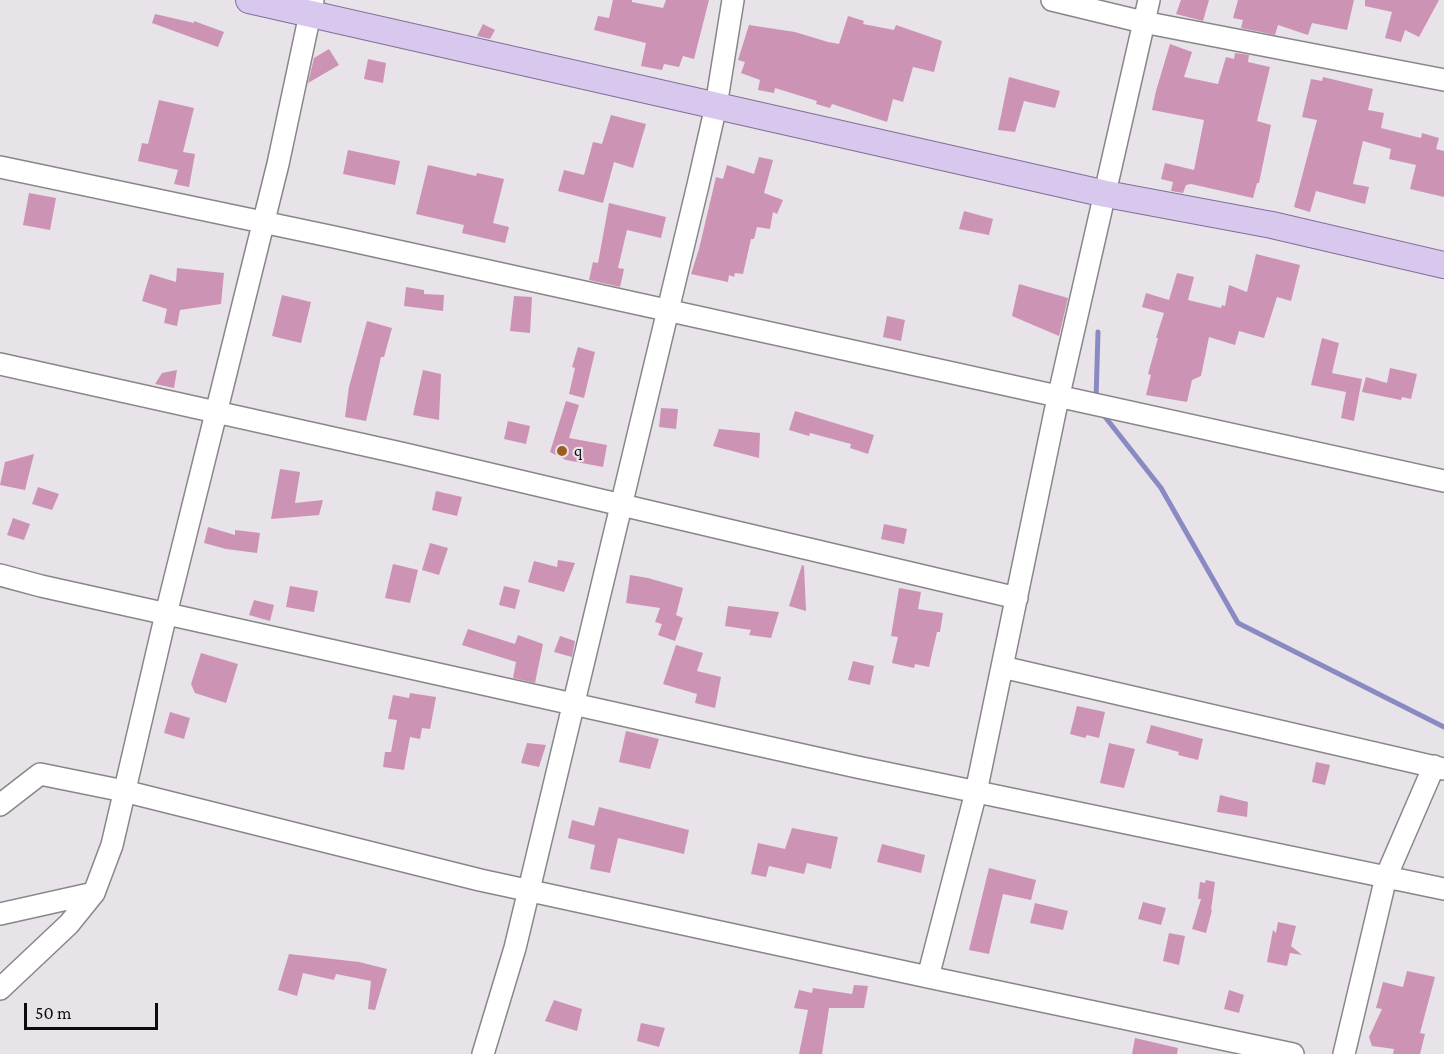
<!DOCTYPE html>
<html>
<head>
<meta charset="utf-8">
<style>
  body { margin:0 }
  #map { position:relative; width:1444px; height:1054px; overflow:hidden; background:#e7e3e8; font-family:"Crimson Pro",serif }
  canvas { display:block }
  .scale { position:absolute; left:24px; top:1003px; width:134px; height:27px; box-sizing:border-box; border:3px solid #0d0c0d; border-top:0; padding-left:8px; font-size:18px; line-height:21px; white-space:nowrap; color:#0d0c0d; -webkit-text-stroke:4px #e7e3e8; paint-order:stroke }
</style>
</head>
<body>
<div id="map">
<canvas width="1444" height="1054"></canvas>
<div class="scale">50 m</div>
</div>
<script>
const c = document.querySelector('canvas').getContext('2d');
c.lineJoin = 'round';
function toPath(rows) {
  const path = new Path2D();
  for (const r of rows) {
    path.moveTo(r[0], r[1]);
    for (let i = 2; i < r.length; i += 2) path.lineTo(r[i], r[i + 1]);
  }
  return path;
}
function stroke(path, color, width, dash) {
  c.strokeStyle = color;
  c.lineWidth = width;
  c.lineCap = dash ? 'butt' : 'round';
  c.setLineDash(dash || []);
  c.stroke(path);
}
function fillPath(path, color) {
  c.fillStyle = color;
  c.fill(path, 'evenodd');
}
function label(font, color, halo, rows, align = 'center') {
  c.font = font + ' "Crimson Pro",serif';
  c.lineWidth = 4.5;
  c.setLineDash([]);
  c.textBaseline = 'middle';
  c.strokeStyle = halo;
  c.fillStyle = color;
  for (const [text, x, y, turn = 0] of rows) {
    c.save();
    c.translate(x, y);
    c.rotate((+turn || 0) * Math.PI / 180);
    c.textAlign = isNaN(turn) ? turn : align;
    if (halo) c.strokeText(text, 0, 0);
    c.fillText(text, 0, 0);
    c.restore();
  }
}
const stream = toPath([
  [1096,400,1098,332],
  [1102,413,1161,488,1238,623,1444,727]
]);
const building = toPath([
  [613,0,632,0,632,2,663,8,666,0,709,0,694,59,683,56,679,67,664,64,662,70,641,66,646,43,594,30,598,16,609,18],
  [1181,0,1209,0,1203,21,1176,14],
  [1238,0,1354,0,1347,30,1312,23,1308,35,1278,25,1275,35,1241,28,1243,20,1233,18],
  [1365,0,1439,0,1419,37,1405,30,1401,42,1385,38,1392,12,1365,6],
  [155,14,194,23,194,21,224,32,218,47,152,23],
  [848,16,864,21,863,24,894,30,896,25,942,41,934,72,913,67,903,102,893,99,887,122,832,104,830,108,816,104,817,101,775,88,774,93,758,90,760,80,741,73,745,62,738,60,749,25,795,32,828,42,839,44],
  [483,24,495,30,490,39,477,36],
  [1170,44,1192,52,1184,77,1218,84,1226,57,1234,59,1235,53,1249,55,1248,62,1270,67,1257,121,1271,125,1259,183,1257,183,1253,198,1191,184,1186,185,1183,193,1171,191,1173,182,1161,179,1165,163,1194,170,1204,120,1152,110,1156,91],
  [329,49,339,65,308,83,314,58],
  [368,59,386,63,383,83,364,79],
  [1009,77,1060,91,1055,108,1024,101,1015,132,998,130],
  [1323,77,1373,89,1368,110,1384,113,1381,128,1421,138,1422,133,1439,138,1436,149,1444,151,1444,197,1410,189,1416,165,1389,159,1391,149,1363,141,1353,184,1369,187,1365,204,1316,191,1310,212,1294,207,1317,120,1302,117,1311,79,1322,81],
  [159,100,194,108,183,152,195,154,189,187,174,184,178,170,138,161,142,143,148,144],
  [611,115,646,124,633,168,614,162,603,203,558,191,564,170,584,175,593,142,602,144],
  [348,150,400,161,395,185,343,174],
  [759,157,773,160,764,193,783,200,777,214,773,212,770,229,757,227,754,239,751,239,743,274,735,273,734,277,729,275,728,282,691,274,699,249,716,177,723,179,727,165,754,174],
  [428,165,476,176,477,173,504,179,493,223,509,227,505,243,462,233,464,225,416,214],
  [29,193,56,198,50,230,23,225],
  [609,203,666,217,661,238,627,230,618,268,624,269,620,287,589,280,593,262,598,263],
  [964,211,993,219,989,235,959,229],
  [1256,254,1300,265,1291,301,1277,297,1264,338,1239,331,1235,345,1209,337,1201,376,1192,380,1187,402,1146,395,1151,375,1148,374,1158,338,1156,338,1164,313,1142,307,1146,293,1169,300,1177,273,1194,277,1188,300,1221,308,1222,305,1225,306,1229,285,1247,292],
  [177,268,224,273,221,304,180,310,177,326,164,323,167,309,142,301,150,274,176,282],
  [1019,284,1068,298,1059,336,1012,316],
  [406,287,424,290,424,294,444,295,443,311,404,306],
  [282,295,311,302,301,343,272,336],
  [514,296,532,297,530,333,510,331],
  [887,316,905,320,901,341,883,337],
  [367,321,392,328,384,357,381,357,366,421,345,417,349,387],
  [1322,338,1339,343,1332,373,1362,379,1354,421,1341,418,1346,392,1311,385],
  [578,347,595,352,584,398,569,394,575,368,572,367],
  [1390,368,1417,374,1411,399,1402,397,1401,400,1362,392,1366,377,1387,383],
  [177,370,174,388,155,384,162,373],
  [423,370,441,374,439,420,413,415],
  [566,401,579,405,569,438,607,445,603,467,566,460,550,452],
  [661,408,678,409,676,429,659,427],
  [795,411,874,435,868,454,850,448,851,444,810,433,809,436,789,430],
  [508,421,530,426,526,444,504,439],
  [719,429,760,433,759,458,713,446],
  [34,454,25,490,0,485,5,462],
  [280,469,300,472,295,503,323,500,319,515,271,519],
  [38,487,59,494,52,510,32,504],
  [436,491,462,497,457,516,432,510],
  [13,518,30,524,24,540,7,535],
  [884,524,907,529,904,544,881,539],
  [208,527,235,535,235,530,260,533,257,553,226,549,204,543],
  [430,543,448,548,439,575,422,570],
  [558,560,575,563,564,592,528,582,534,561,557,567],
  [393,564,418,570,410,603,385,598],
  [802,565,804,566,806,611,789,606],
  [630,575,648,578,683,588,676,615,683,618,675,641,658,635,662,624,655,622,660,608,626,603],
  [290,586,318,591,314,612,286,607],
  [504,586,520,590,515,609,499,605],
  [899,588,921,592,918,609,943,613,940,632,937,632,929,667,915,664,914,668,892,663,898,637,891,636],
  [254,600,274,605,270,621,249,615],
  [728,606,779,612,771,638,749,635,751,630,725,626],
  [468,629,515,644,518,635,543,644,535,683,513,678,516,662,462,645],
  [560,636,575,641,572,657,554,652],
  [676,645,703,653,697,671,721,677,715,708,695,703,697,694,663,684],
  [201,653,238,664,226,703,195,693,191,684],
  [853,661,874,666,870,685,848,680],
  [410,693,436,697,430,729,422,728,420,739,410,737,404,770,383,767,385,752,391,752,397,720,388,719,393,695,409,698],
  [1077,706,1105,712,1099,738,1087,735,1085,738,1070,734],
  [170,712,190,718,184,739,164,733],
  [1151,725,1203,739,1198,760,1178,755,1179,752,1146,743],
  [626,731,659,739,650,769,619,762],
  [527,743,546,745,539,767,521,763],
  [1109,743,1135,749,1124,788,1100,783],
  [1316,762,1330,765,1325,785,1312,782],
  [1220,795,1248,802,1247,817,1217,812],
  [599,807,689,830,684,854,618,838,610,873,590,869,595,845,568,838,572,820,594,826],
  [792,828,838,837,831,869,807,863,804,874,769,866,766,877,751,874,758,843,785,849],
  [882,844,925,855,921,873,877,862],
  [989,868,1036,880,1031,900,1003,894,989,954,969,950],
  [1206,880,1215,882,1211,910,1212,910,1206,933,1192,929,1201,899,1198,899,1200,882,1205,883],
  [1143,902,1166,908,1161,925,1138,919],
  [1035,903,1068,911,1063,930,1030,923],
  [1278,922,1296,926,1291,946,1302,955,1290,953,1287,966,1267,962,1273,930,1276,933],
  [1169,933,1185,936,1179,965,1163,961],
  [289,954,359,962,387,969,375,1010,368,1009,371,981,336,974,334,980,303,973,297,996,278,990],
  [1407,971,1435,977,1420,1033,1425,1034,1420,1054,1393,1054,1394,1049,1372,1046,1369,1037,1382,1009,1376,1008,1383,982,1403,987],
  [854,985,868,986,864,1008,829,1008,822,1054,799,1054,808,1010,794,1008,799,990,812,993,813,988,852,994],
  [1229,990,1244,995,1239,1013,1224,1009],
  [554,1000,582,1009,577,1031,545,1021],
  [641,1023,665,1028,659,1047,637,1041],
  [1135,1038,1178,1048,1177,1054,1132,1054]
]);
const minor = toPath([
  [1052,0,1143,22,1444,80],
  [0,167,334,237,1444,481],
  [0,364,405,454,1017,598],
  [0,575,41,586,857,767,1444,889],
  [1002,667,1444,769],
  [0,805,40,774,124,791,480,880,928,977,1293,1054],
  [0,914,94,893],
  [928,977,976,792,1055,412,1149,0],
  [0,989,69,924,94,893,112,845,166,614,278,164,313,0],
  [483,1054,515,948,698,185,716,106,733,0],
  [1344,1054,1386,877,1434,766]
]);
const major = toPath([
  [249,0,1106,194,1272,225,1444,265]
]);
const markers = [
  [562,451,6,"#9a5e20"]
];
const poiNames = [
  ["q",574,451]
];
stroke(stream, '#8a8ac2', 5);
fillPath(building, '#cd93b5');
stroke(minor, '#89868a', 24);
stroke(major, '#806e97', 28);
stroke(minor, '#fff', 21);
stroke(major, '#d8c8ee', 26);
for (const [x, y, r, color] of markers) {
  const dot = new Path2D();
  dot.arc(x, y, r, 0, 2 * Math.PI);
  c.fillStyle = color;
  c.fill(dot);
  stroke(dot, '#e7e3e8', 2);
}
label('16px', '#0d0c0d', '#e7e3e8', poiNames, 'left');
</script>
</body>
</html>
